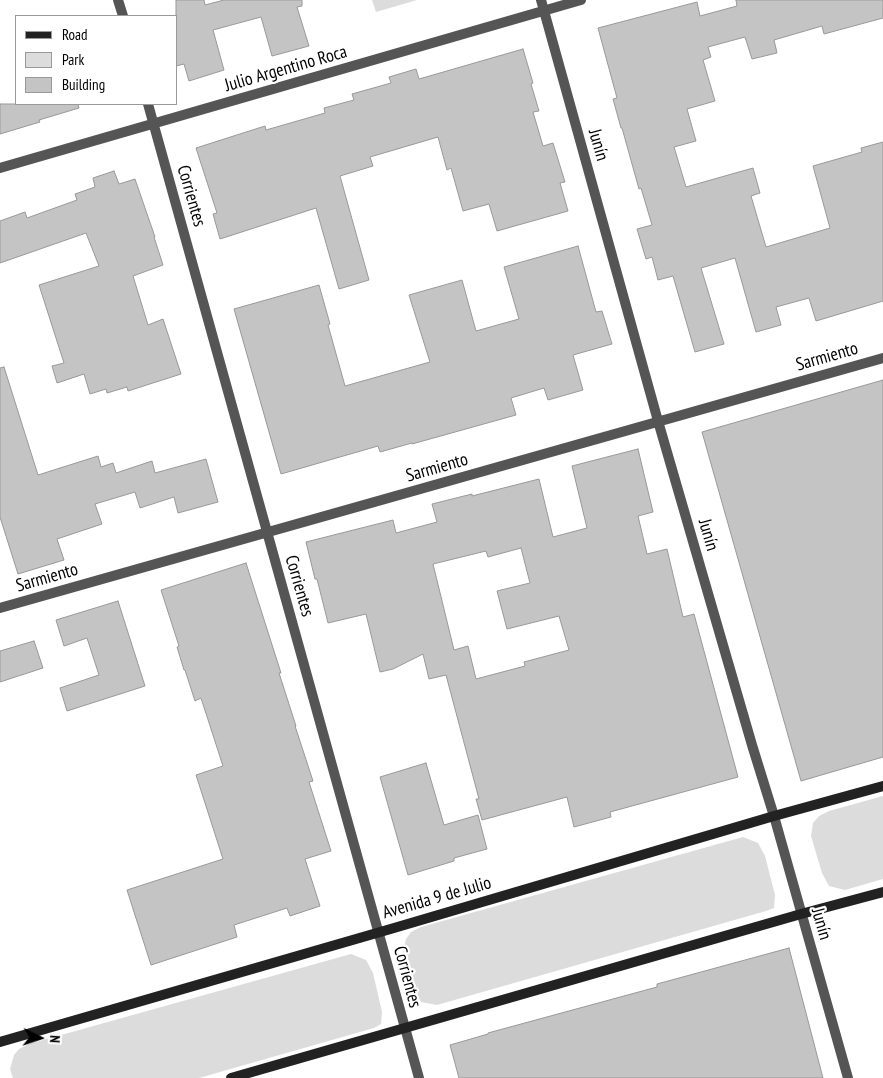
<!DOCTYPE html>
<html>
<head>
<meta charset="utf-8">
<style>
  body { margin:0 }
  #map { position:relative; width:883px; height:1078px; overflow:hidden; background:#fff; font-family:"PT Sans Narrow",sans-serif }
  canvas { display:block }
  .legend { position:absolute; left:15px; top:15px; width:162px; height:90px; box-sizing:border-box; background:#fff; border:1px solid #999; margin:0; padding:6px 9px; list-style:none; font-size:15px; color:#000 }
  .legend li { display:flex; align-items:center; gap:10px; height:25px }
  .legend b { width:25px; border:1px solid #999 }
  .north { position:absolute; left:15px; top:1013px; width:50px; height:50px; -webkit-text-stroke:4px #fff; paint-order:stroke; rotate:94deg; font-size:14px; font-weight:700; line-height:20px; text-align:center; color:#000 }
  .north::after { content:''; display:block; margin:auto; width:18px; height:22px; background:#000; clip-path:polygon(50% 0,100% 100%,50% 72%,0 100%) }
</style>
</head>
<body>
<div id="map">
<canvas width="883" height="1078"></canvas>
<ul class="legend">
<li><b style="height:6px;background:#222"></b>Road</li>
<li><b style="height:14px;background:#dcdcdc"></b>Park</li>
<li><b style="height:14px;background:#c4c4c4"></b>Building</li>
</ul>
<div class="north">N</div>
</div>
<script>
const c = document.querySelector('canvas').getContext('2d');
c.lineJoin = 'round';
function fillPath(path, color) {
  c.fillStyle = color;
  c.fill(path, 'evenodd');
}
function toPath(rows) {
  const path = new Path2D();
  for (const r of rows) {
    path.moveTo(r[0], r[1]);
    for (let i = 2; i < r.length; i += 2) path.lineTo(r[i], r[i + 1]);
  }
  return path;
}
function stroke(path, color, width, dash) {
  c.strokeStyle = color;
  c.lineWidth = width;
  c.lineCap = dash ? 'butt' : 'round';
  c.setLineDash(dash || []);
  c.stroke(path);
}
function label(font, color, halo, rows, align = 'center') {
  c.font = font + ' "PT Sans Narrow",sans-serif';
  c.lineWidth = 4.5;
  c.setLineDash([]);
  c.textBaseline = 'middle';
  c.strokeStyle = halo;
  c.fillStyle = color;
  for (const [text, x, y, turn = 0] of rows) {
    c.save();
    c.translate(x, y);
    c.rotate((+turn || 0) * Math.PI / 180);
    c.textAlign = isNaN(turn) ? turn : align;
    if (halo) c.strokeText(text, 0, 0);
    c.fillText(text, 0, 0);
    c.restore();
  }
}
const green = toPath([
  [372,0,417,0,376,12],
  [883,796,883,879,845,890,829,886,822,873,811,836,813,823,819,816,829,811],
  [743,837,758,843,765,856,775,895,774,908,766,911,437,1005,421,1002,414,989,403,952,406,939,411,932,421,927],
  [351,954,366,960,373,973,382,1012,381,1024,374,1028,199,1078,13,1078,10,1069,14,1055,19,1049,29,1044]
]);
const building = toPath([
  [176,0,204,0,205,5,224,0,302,0,302,6,297,7,309,46,272,56,261,17,213,30,224,70,189,81,184,64,176,66,176,0],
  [736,0,883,0,883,18,824,34,822,26,774,40,777,53,752,59,745,37,708,47,711,57,703,60,715,101,687,109,696,141,674,147,686,187,753,168,760,193,751,196,766,247,830,228,813,166,862,152,861,148,883,142,883,301,816,321,809,298,776,307,781,325,756,332,735,258,701,268,724,344,695,352,673,276,658,280,652,257,646,259,637,229,652,225,641,188,639,189,622,128,621,128,613,99,617,98,598,28,697,2,700,16,737,6,736,0],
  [523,49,533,83,531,84,539,111,533,112,543,146,553,143,565,182,560,183,568,211,497,231,489,204,463,211,451,168,447,170,438,137,370,157,373,166,340,176,369,280,339,289,316,208,220,239,213,214,217,213,196,148,265,126,266,130,325,113,324,108,354,100,352,94,391,83,389,77,416,69,419,79,523,49],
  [0,104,78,104,79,108,39,120,40,122,0,134,0,104],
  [114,171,119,184,135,179,155,237,154,237,163,265,133,276,148,325,163,319,181,374,128,391,127,387,107,393,106,389,90,394,84,374,57,383,52,366,64,363,39,285,99,266,86,233,0,263,0,221,25,212,27,218,77,200,75,194,95,187,93,178,114,171],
  [578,246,596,312,602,311,612,344,573,355,583,390,548,400,544,388,511,398,516,415,412,444,412,443,380,452,378,446,281,474,234,309,319,285,330,324,328,325,345,386,430,362,409,295,462,280,476,331,519,319,504,267,578,246],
  [4,367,38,475,98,456,101,467,113,463,116,473,152,461,155,473,206,459,218,502,178,513,174,497,140,508,135,492,95,504,102,524,57,539,64,560,18,574,0,517,0,368,4,367],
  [883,380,883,757,801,781,702,432,883,380],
  [638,449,653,512,638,516,647,554,667,549,683,617,694,614,738,777,610,812,611,817,574,827,567,797,482,820,476,799,479,799,446,675,429,679,423,654,393,669,380,672,366,614,328,623,317,579,315,579,306,542,393,520,396,533,437,522,432,504,472,494,472,496,539,479,553,537,587,528,572,466,638,449],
  [521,548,530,583,497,591,507,629,559,616,569,650,524,662,525,666,476,679,468,646,454,650,433,564,486,551,488,557,521,548],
  [246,563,281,673,279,673,296,726,295,726,313,781,309,782,331,851,305,859,320,906,290,916,287,908,234,925,237,937,151,965,127,890,223,859,196,775,223,766,201,698,195,701,185,670,184,670,177,647,179,646,161,590,246,563],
  [118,601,145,686,67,711,60,688,99,675,87,638,64,646,56,620,118,601],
  [34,641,43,668,0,682,0,651,34,641],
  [426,763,444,825,478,815,487,849,454,858,454,861,408,875,380,777,426,763],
  [789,948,823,1078,459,1078,450,1045,488,1034,488,1033,657,987,657,984,789,948]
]);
const street = toPath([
  [118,0,123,16],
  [541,0,658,421,752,745,774,816,848,1078],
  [148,104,419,1078],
  [0,168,581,0],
  [0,608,883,358]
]);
const secondary = toPath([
  [0,1042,394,928,774,816,883,786],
  [231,1078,801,914,883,892]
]);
const streetNames = [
  ["Julio Argentino Roca",286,69,-16],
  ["Junín",598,145,74],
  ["Corrientes",191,196,74],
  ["Sarmiento",827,357,-16],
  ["Sarmiento",437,468,-16],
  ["Junín",708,535,74],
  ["Sarmiento",47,578,-16],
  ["Corrientes",299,586,74],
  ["Avenida 9 de Julio",437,898,-16],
  ["Junín",821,924,74],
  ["Corrientes",407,977,75]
];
fillPath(green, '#dcdcdc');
fillPath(building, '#c4c4c4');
stroke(building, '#999', 1);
stroke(street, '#555', 10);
stroke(secondary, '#222', 10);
label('18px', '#000', '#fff', streetNames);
</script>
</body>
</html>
